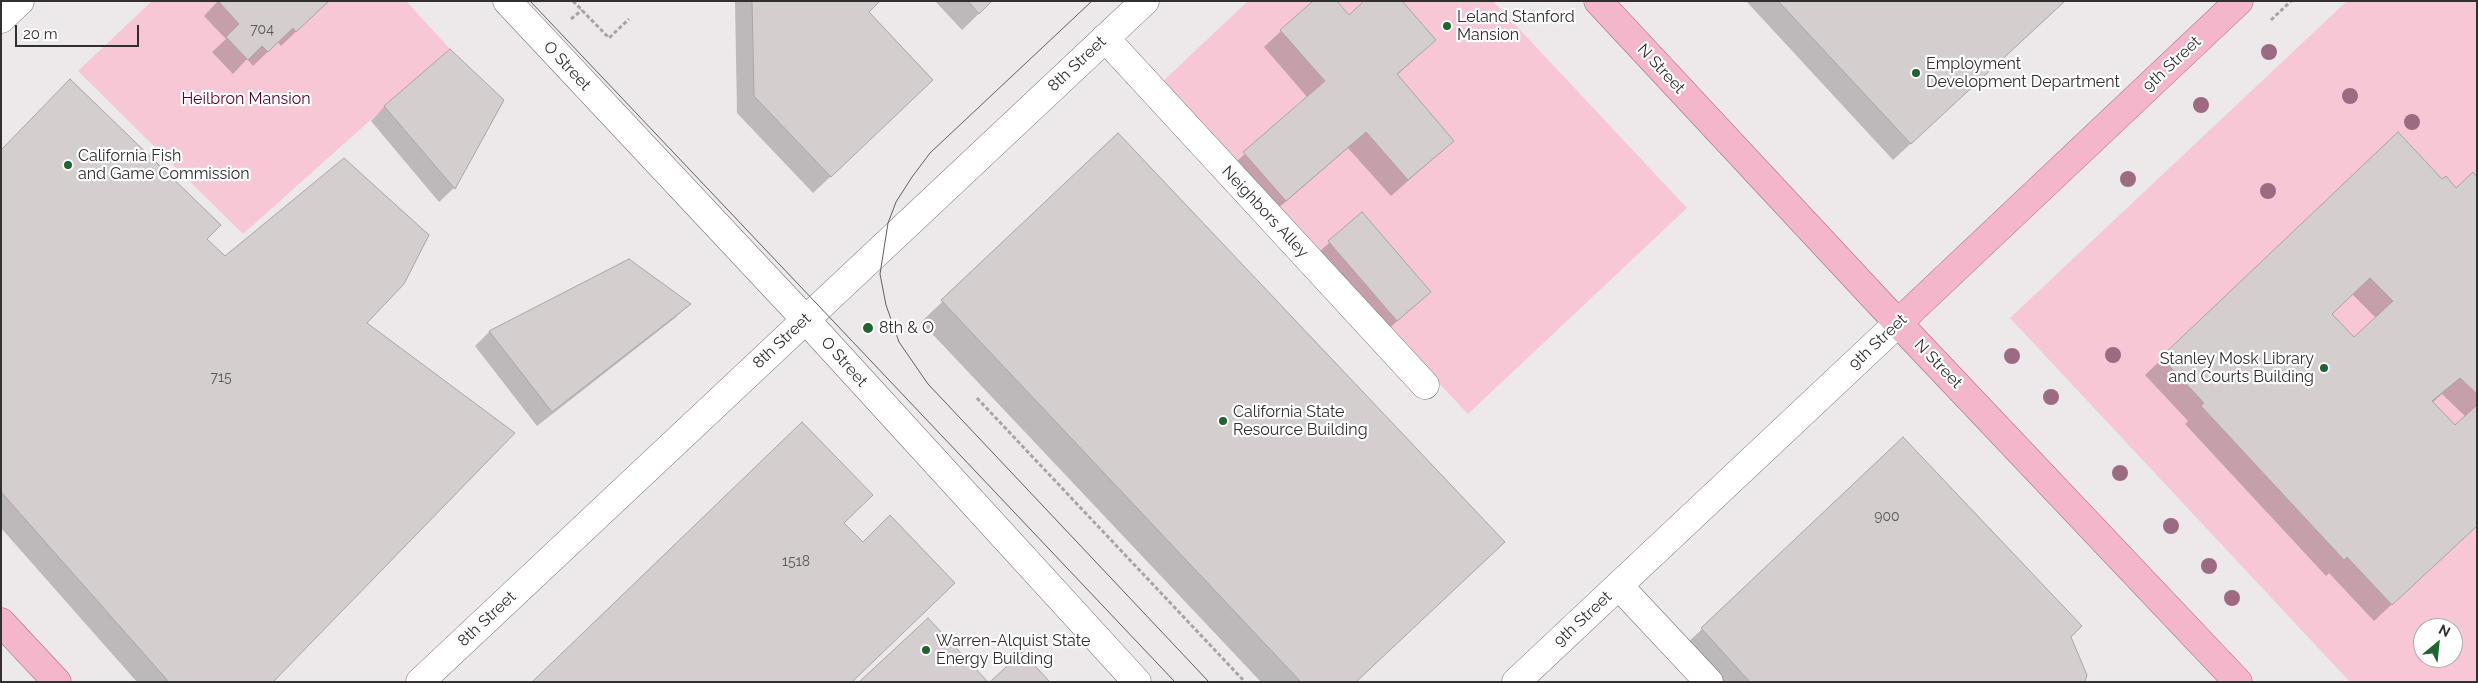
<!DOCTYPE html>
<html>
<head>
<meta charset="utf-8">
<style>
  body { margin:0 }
  #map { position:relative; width:2478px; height:683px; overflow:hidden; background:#ede8e9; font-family:Raleway,sans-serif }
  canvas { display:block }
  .frame { position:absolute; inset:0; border:2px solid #312f30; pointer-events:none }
  .north { position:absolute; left:2413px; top:618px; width:50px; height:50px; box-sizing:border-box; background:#fff; border:1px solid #adacac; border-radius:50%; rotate:28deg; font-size:14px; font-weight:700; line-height:20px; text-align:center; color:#312f30 }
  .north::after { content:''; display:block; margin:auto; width:18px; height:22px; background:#1e6532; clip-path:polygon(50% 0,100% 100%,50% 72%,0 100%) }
  .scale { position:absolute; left:15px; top:25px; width:124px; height:22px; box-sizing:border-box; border:2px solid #312f30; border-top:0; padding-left:6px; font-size:15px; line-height:18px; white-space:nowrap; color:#312f30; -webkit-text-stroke:4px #fff; paint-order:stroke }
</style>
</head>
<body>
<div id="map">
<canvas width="2478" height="683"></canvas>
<div class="frame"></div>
<div class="north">N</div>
<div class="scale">20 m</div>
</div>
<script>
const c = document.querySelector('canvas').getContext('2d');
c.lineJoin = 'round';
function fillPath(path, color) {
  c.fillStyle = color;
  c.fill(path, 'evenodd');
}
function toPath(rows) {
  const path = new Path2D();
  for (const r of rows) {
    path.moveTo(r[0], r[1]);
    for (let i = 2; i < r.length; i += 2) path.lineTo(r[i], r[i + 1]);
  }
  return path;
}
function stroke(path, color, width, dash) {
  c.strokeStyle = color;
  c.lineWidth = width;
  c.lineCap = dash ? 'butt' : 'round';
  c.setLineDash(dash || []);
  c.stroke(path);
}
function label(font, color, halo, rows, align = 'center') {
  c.font = font + ' Raleway,sans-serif';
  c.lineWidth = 4.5;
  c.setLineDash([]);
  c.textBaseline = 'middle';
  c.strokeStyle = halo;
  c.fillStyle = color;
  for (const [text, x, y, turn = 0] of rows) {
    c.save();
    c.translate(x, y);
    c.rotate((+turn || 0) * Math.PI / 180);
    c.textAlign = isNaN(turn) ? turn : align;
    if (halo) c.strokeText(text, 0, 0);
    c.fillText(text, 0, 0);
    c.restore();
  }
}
const green = toPath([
  [152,1,406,1,450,49,243,234,78,71],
  [1248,1,1493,1,1687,208,1468,414,1159,85],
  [2347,1,2477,1,2477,682,2350,682,2010,318],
  [2423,628,2453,628,2453,658,2423,658]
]);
const shadow = toPath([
  [218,1,328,1,281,46,278,42,253,66,247,59,233,74,212,52,226,39,204,16],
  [735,1,880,1,868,13,915,97,813,193,737,113],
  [935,1,992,1,962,30],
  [1746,1,2065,1,1893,160],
  [1348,16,1434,40,1396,76,1453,141,1391,196,1348,148,1268,217,1227,170,1308,98,1264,47,1281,31],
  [503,101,454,188,439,202,371,121,385,106],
  [2398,134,2442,181,2456,190,2477,179,2477,525,2374,621,2329,573,2326,576,2185,424,2188,421,2145,375],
  [2352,294,2376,318,2354,339,2331,314],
  [2442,394,2466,417,2455,427,2432,403],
  [1118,135,1356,682,1261,682,921,322],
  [1,152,205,239,225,257,365,324,271,682,137,682,1,528],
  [1362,213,1419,302,1386,331,1318,253],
  [629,260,689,304,675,318,537,426,475,346,489,332],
  [1903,439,2083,682,1712,682,1682,648]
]);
const building = toPath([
  [218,1,329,1,296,32,293,28,268,52,262,46,248,60,226,37,239,24,218,1],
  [752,1,880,1,869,12,933,80,831,177,754,96,752,1],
  [968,1,992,1,979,14,968,1],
  [1313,1,1337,1,1349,15,1364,1,1402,1,1436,40,1397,74,1454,141,1408,180,1366,132,1286,201,1243,152,1325,81,1280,30,1313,1],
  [1778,1,2065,1,1911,144,1778,1],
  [450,49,504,100,455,189,384,106,450,49],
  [70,79,221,225,207,239,225,256,344,158,429,235,404,284,367,323,515,433,273,682,169,682,1,492,1,150,70,79],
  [2398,132,2442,179,2446,176,2456,188,2473,172,2477,177,2477,394,2460,378,2432,401,2455,425,2477,405,2477,526,2392,605,2347,557,2344,560,2201,406,2204,403,2161,357,2398,132],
  [2370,278,2393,301,2354,337,2332,314,2370,278],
  [1118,133,1505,542,1356,682,1301,682,941,300,1118,133],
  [1362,212,1431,292,1397,321,1328,241,1362,212],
  [629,259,691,304,552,412,489,331,629,259],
  [802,422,873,495,844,523,863,542,890,515,955,583,852,682,532,682,802,422],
  [1903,437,2082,626,2071,637,2087,675,2085,682,1750,682,1701,628,1903,437],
  [928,618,988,682,859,682,928,618],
  [1022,652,1050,682,990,682,1022,652]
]);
const path = toPath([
  [573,1,609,38,629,19],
  [571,19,582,10],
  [2271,20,2291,1],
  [977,398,1245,682]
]);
const minor = toPath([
  [507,1,805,319,1137,682],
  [1,19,20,1],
  [1105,38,1425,385],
  [1619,586,1709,682],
  [420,682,1145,1],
  [1516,682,1898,323]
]);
const major = toPath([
  [1598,1,1898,323,2238,682],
  [1898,323,2239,1],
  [1,622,57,682]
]);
const tram = toPath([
  [530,1,1175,682],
  [1092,1,930,153,912,177,896,202,888,223,880,274,886,305,899,342,928,384,1209,682]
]);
const trees = [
  [2269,52],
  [2350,96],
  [2201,105],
  [2412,122],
  [2128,179],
  [2268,191],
  [2113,355],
  [2012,356],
  [2051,397],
  [2120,473],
  [2171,526],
  [2209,566],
  [2232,598]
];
const markers = [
  [1447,26,5,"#1e6532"],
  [1916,73,5,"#1e6532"],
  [68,165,5,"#1e6532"],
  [868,328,6,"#1e6532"],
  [2324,368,5,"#1e6532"],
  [1223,421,5,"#1e6532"],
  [926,650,5,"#1e6532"]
];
const numberNames = [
  ["704",262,30],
  ["715",221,378],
  ["900",1887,517],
  ["1518",796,562]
];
const poiNames = [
  ["Leland Stanford",1457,17],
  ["Mansion",1457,35],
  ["Employment",1926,64],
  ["Development Department",1926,82],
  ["California Fish",78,156],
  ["and Game Commission",78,174],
  ["8th & O",879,328],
  ["Stanley Mosk Library",2314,359,"right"],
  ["and Courts Building",2314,377,"right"],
  ["California State",1233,412],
  ["Resource Building",1233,430],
  ["Warren-Alquist State",936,641],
  ["Energy Building",936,659]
];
const streetNames = [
  ["8th Street",1077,64,-43],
  ["9th Street",2172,64,-43],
  ["O Street",567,66,47],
  ["N Street",1661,69,47],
  ["Neighbors Alley",1265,212,47],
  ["8th Street",782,341,-43],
  ["9th Street",1878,342,-43],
  ["O Street",844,362,48],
  ["N Street",1938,364,46],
  ["8th Street",487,619,-43],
  ["9th Street",1583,619,-43]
];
const parkNames = [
  ["Heilbron Mansion",246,99]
];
fillPath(green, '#f7c7d5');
fillPath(shadow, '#0003');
fillPath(building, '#d4cecf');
stroke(building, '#aaa4a6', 1);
stroke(minor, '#767173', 29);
stroke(major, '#ab677e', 29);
stroke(path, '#a7a3a4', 3, [4, 2.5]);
stroke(minor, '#fff', 28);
stroke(major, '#f4b6cb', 28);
stroke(tram, '#626061', 1);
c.fillStyle = '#9c6b82';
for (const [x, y] of trees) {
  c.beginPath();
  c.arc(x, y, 8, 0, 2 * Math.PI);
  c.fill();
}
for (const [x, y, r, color] of markers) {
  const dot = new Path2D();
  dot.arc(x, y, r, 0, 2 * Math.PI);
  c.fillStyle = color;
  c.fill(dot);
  stroke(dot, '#fff', 2);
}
label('14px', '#5a5758', null, numberNames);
label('16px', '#312f30', '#fff', poiNames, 'left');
label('16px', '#312f30', '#fff', streetNames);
label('16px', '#5a042e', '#fff', parkNames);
</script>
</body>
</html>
